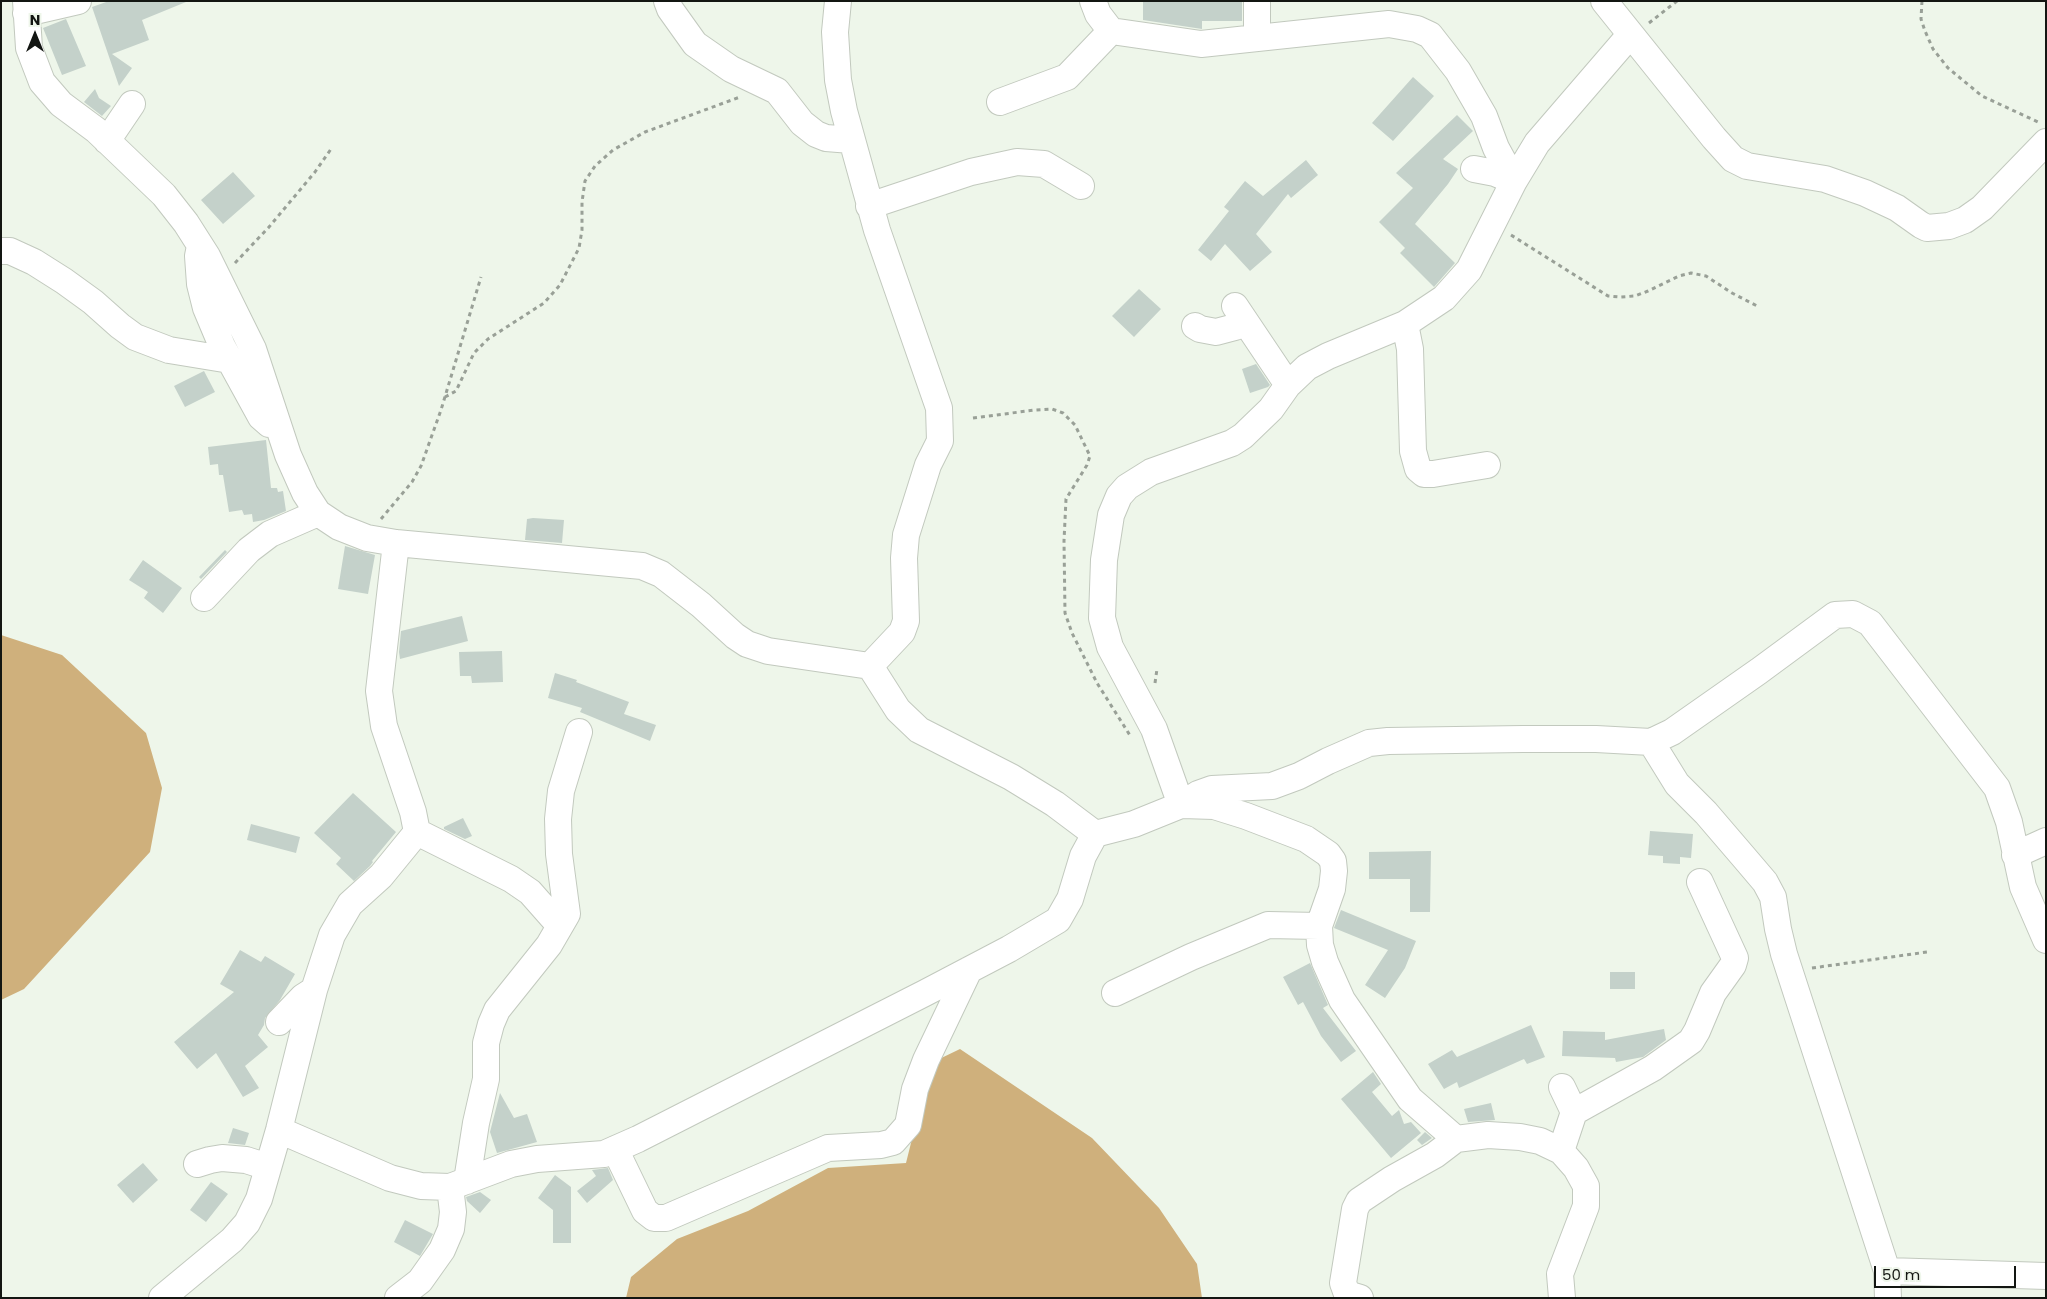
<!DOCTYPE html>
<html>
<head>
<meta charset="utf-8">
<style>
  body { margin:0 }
  #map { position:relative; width:2047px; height:1299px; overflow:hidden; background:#eef6ea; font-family:Poppins,sans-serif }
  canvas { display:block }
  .frame { position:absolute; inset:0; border:2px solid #131612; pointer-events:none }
  .north { position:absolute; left:10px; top:10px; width:50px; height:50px; -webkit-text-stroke:4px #eef6ea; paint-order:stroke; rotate:0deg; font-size:14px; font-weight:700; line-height:20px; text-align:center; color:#131612 }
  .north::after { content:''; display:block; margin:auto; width:18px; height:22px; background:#131612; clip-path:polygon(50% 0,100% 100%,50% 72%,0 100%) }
  .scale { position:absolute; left:1874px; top:1266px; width:142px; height:22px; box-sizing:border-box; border:2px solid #131612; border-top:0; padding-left:6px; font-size:15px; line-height:18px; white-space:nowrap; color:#131612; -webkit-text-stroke:4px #eef6ea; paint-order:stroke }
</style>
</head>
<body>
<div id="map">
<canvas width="2047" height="1299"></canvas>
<div class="frame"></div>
<div class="north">N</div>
<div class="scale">50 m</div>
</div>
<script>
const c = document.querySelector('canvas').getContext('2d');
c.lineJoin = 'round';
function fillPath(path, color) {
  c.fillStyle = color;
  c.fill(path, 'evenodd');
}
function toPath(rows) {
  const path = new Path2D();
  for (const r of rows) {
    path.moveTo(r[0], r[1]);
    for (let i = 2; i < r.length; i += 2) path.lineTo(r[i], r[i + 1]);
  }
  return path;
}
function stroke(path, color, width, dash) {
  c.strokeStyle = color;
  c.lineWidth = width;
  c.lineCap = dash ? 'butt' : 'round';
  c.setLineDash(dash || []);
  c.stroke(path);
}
const forest = toPath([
  [1,635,62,655,146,733,162,788,150,852,24,989,1,1000],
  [960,1049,1092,1138,1159,1208,1197,1264,1202,1298,626,1298,631,1277,677,1239,748,1211,828,1168,906,1163,931,1063]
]);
const building = toPath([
  [109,1,186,2,142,20,149,40,112,54,132,68,119,86,92,7],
  [1143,1,1242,1,1242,21,1202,21,1202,29,1143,20],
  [66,19,86,66,62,75,43,28],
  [1413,77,1434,96,1393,141,1372,123],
  [95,89,99,98,111,106,102,116,84,102],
  [1457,115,1473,131,1443,159,1458,169,1448,184,1415,224,1455,263,1434,287,1400,253,1405,248,1379,222,1413,188,1396,173],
  [1306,160,1318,175,1291,198,1288,194,1256,234,1272,252,1250,271,1225,244,1211,261,1198,250,1229,211,1224,207,1245,181,1263,196],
  [233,172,255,196,223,224,201,200],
  [1139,289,1161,309,1134,337,1112,316],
  [1256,364,1270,385,1268,387,1250,393,1242,369],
  [204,371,215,392,185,407,174,386],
  [266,440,271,488,277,488,278,492,283,491,286,511,264,520,253,522,252,514,244,515,242,510,229,512,223,475,219,475,218,464,210,465,208,447],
  [533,518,564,520,562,543,525,540,527,519],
  [345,546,375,555,368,594,338,589],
  [225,550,227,552,201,579,199,577],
  [143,560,182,588,163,613,144,598,148,592,129,580],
  [462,616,468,641,400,659,399,652,401,631],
  [502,651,503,682,472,683,471,676,460,676,459,652],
  [555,673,577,680,576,682,629,702,624,714,656,725,650,741,580,712,582,708,548,698],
  [353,793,396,832,372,861,373,862,370,866,354,881,336,864,341,858,314,833],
  [463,818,472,836,465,839,444,829,444,827],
  [251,824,300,837,296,853,247,840],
  [1650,831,1693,834,1691,858,1680,857,1680,864,1663,863,1663,856,1648,855],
  [1431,851,1430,912,1410,912,1410,879,1369,879,1369,852],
  [1341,910,1416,941,1405,968,1385,998,1365,985,1388,950,1334,928],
  [240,950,261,962,265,956,295,974,280,1000,265,1018,264,1025,258,1035,268,1047,245,1066,259,1088,243,1097,216,1053,197,1069,174,1042,234,992,220,984],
  [1310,963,1328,1005,1323,1008,1356,1051,1341,1062,1321,1036,1303,1002,1298,1005,1283,977],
  [1610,972,1635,972,1635,989,1610,989],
  [1531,1025,1545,1057,1527,1064,1524,1059,1459,1088,1457,1082,1444,1089,1428,1064,1452,1050,1457,1057],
  [1664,1029,1666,1040,1643,1057,1616,1062,1615,1058,1562,1056,1563,1031,1605,1032,1605,1040],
  [1373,1072,1381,1084,1372,1092,1392,1116,1399,1110,1404,1124,1411,1122,1421,1133,1391,1158,1341,1099],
  [500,1093,514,1118,527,1114,537,1142,497,1153,490,1132],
  [1491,1103,1495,1120,1468,1122,1464,1109],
  [233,1128,249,1133,245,1145,228,1143],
  [1425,1132,1432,1138,1422,1145,1417,1140],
  [143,1163,158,1180,133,1203,117,1185],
  [608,1168,613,1180,587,1203,577,1191,596,1176,592,1170],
  [555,1175,571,1187,571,1243,553,1243,553,1210,538,1198],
  [211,1182,228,1194,206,1222,190,1210],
  [480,1192,491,1200,480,1213,467,1201,466,1197],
  [405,1220,433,1234,420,1256,394,1242]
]);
const path = toPath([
  [1922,1,1921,19,1925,31,1933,49,1948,68,1982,96,2038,122],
  [1649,23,1677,1],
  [1511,235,1608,296,1620,297,1635,296,1648,291,1679,276,1691,273,1706,276,1732,293,1759,307],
  [235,263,269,227,315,172,331,149],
  [445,397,456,391,474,353,488,339,544,303,560,285,579,248,582,230,582,202,585,181,595,166,613,150,645,132,740,97],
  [973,418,1035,410,1052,409,1063,413,1075,425,1090,456,1087,465,1066,499,1064,541,1065,613,1072,633,1097,683,1131,737],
  [381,519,412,482,421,466,441,410,481,277],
  [1155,683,1157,669],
  [1812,968,1927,952]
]);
const minor = toPath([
  [26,1,29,48,42,82,61,104,96,130,164,195,186,223,207,256,253,349,288,455,305,493,318,513,339,527,367,538,396,543,642,566,661,574,701,605,735,636,747,644,768,651,870,666,898,710,919,730,1011,777,1055,804,1095,834,1134,824,1181,805,1198,794,1212,789,1272,786,1299,776,1328,761,1369,743,1388,741,1523,739,1596,739,1651,742,1672,732,1759,671,1835,615,1853,614,1870,623,1997,788,2009,822,2023,887,2046,940],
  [667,1,670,9,695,44,731,69,777,91,802,123,816,134,826,138,851,140],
  [838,1,835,32,838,80,844,111,877,230,939,408,940,441,928,465,906,535,904,558,906,621,902,632,870,666],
  [1093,1,1098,14,1111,31,1201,44,1389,24,1417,29,1430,35,1458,71,1484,116,1496,148,1514,181],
  [1257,1,1257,37],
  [1604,1,1714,138,1733,159,1747,166,1825,179,1865,193,1897,208,1921,225,1927,228,1949,226,1965,220,1982,208,2046,142],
  [26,13,78,1],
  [1000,102,1067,77,1111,31],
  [107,141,132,104],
  [1474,169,1495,173,1514,181],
  [869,206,971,172,1017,162,1044,164,1081,186],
  [200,246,198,256,200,284,206,308,222,346,261,417,269,424],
  [1,251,10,251,34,262,64,281,93,302,120,326,135,337,169,350,230,360],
  [1235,306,1288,385],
  [1405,324,1410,349,1413,451,1418,469,1424,474,1433,474,1487,465],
  [1195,326,1200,329,1216,332,1235,327,1245,322],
  [204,598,249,550,270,534,318,513],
  [1651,742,1677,784,1706,813,1748,862,1765,882,1773,897,1778,929,1784,954,1887,1271,2046,1276],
  [1181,805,1154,729,1110,647,1102,618,1104,560,1111,515,1119,496,1127,487,1151,472,1232,443,1243,436,1271,409,1288,385,1307,367,1328,356,1405,324,1444,298,1469,270,1514,181,1537,143,1624,42,1631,37],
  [1182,805,1214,806,1246,816,1306,839,1328,854,1333,861,1334,871,1332,889,1319,926,1320,945,1325,962,1342,1000,1410,1099,1456,1139,1488,1135,1520,1137,1540,1141,1561,1151,1576,1168,1586,1186,1586,1206,1560,1274,1562,1298],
  [417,832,511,879,530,892,560,926],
  [2015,855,2046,841],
  [1115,993,1191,957,1268,925,1319,926],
  [279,1022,303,997,314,990],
  [1562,1087,1574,1112],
  [279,1130,390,1178,421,1186,450,1187,511,1164,537,1159,604,1154,638,1139,925,993,1009,949,1058,920,1070,899,1083,856,1095,834],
  [615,1149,645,1211,654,1218,666,1218,828,1148,881,1145,893,1142,908,1125,915,1089,926,1060,969,970],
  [1561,1151,1574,1112,1653,1068,1691,1041,1697,1031,1713,993,1733,965,1735,958,1700,882],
  [197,1164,210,1160,222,1158,246,1160,268,1167],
  [467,1181,476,1123,486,1079,486,1043,491,1024,497,1010,549,945,567,914,559,854,558,819,561,791,579,732],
  [1887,1271,1888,1298],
  [162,1298,232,1240,247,1223,259,1199,279,1130,314,990,332,935,350,904,381,876,417,832,413,812,384,726,379,691,396,543],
  [398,1298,420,1281,442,1250,451,1229,453,1212,450,1187],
  [1360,1298,1347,1294,1343,1283,1355,1209,1359,1201,1392,1179,1435,1155,1456,1139]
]);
fillPath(forest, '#cfb07c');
fillPath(building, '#c4d1ca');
stroke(minor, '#c2c9be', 28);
stroke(path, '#99a097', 3, [4, 4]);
stroke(minor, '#fff', 26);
</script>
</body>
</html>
